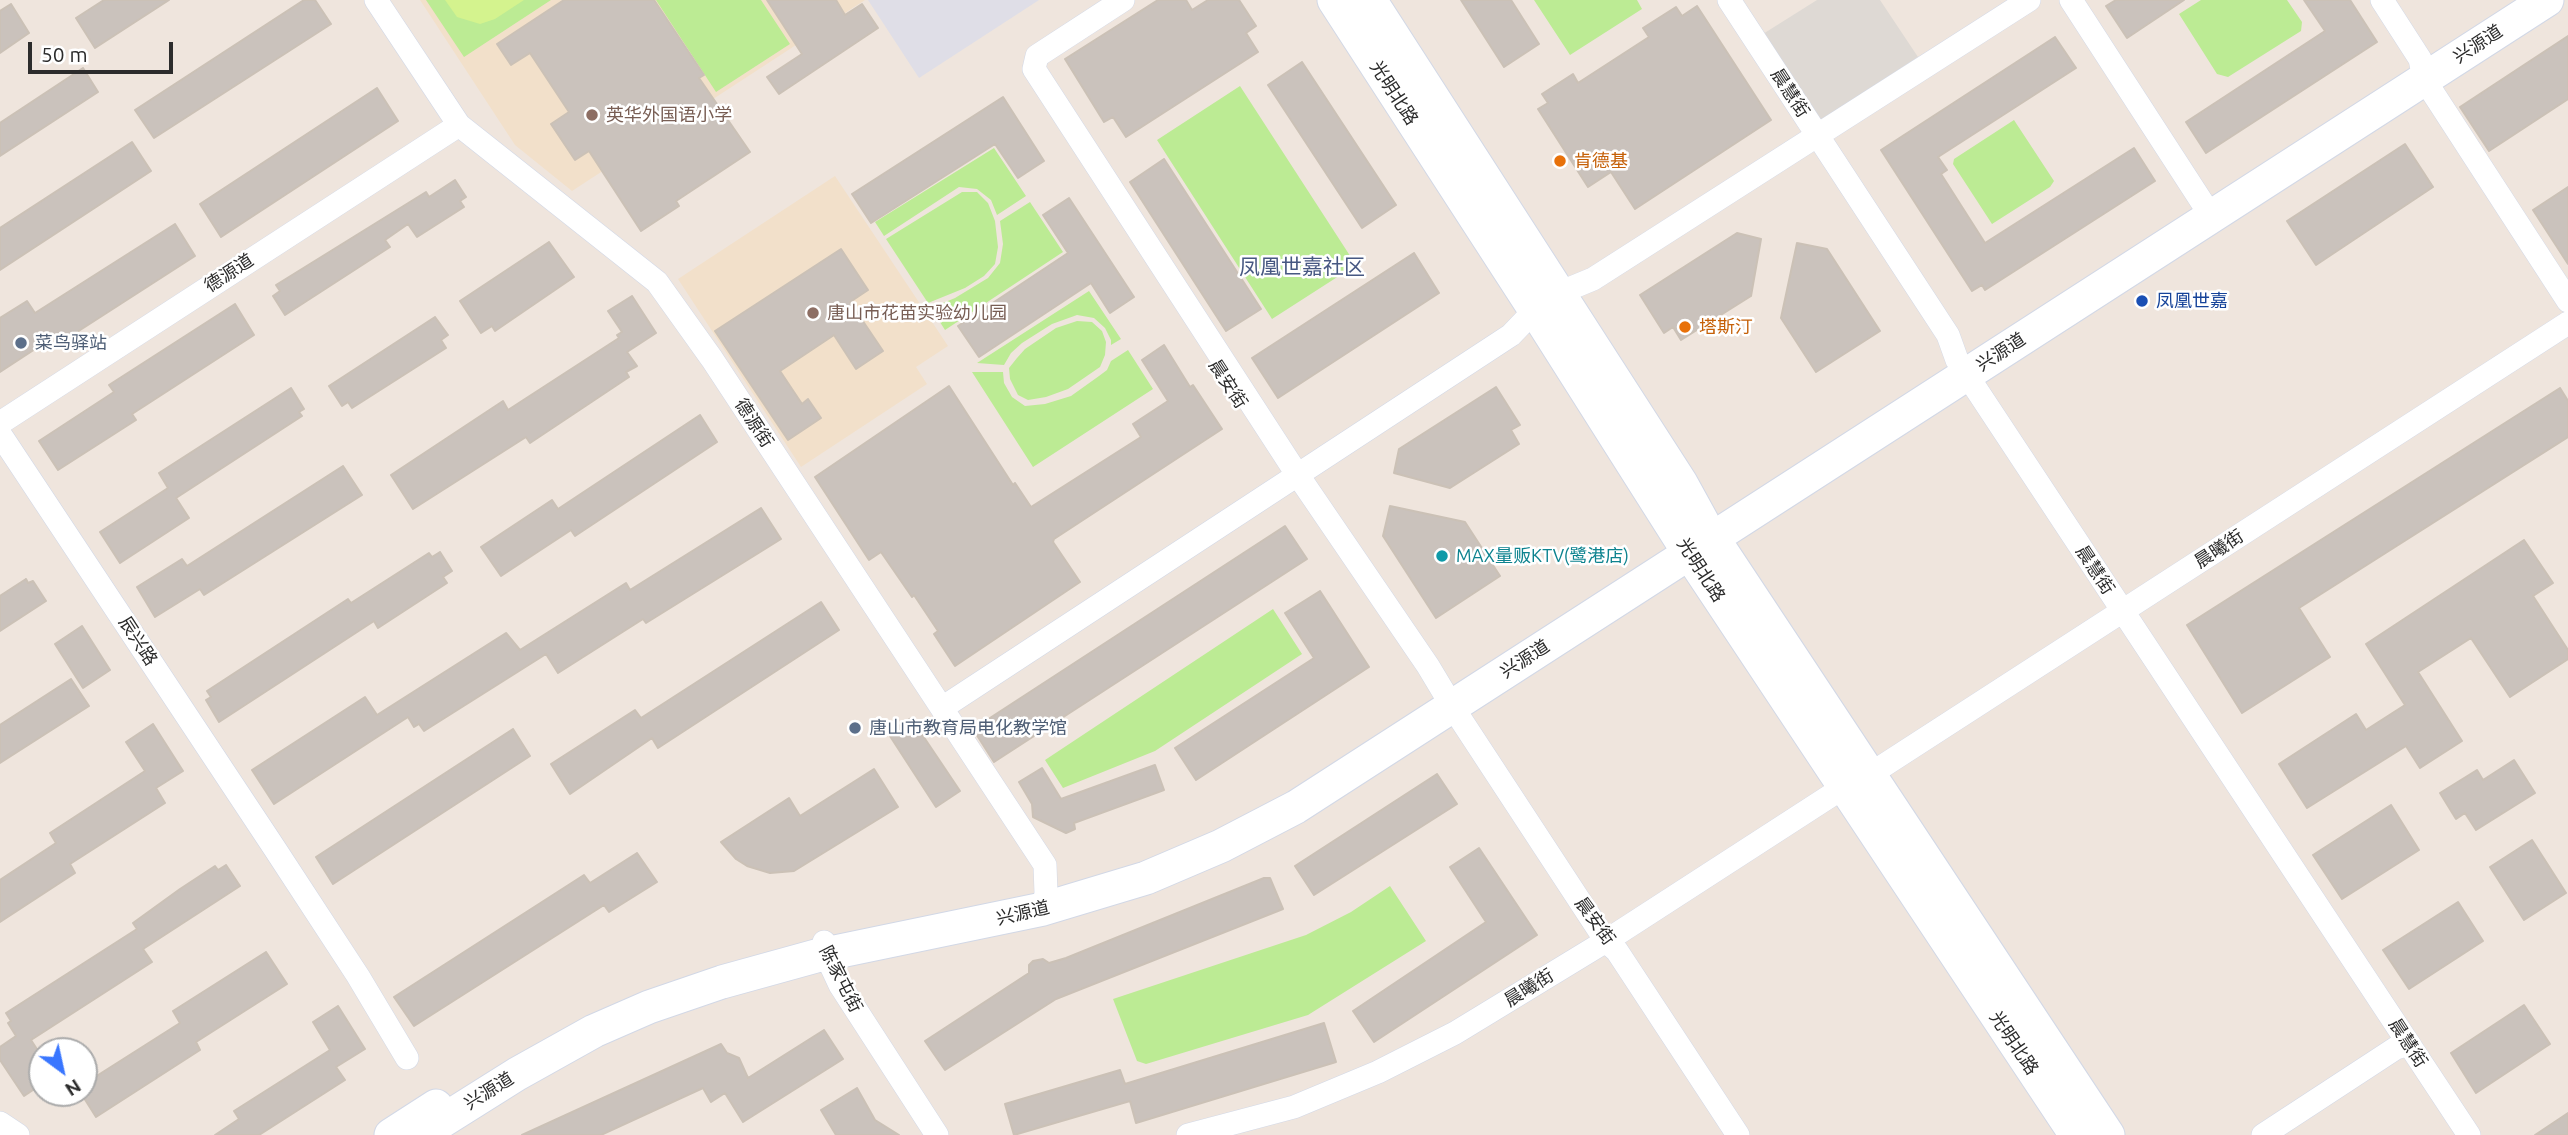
<!DOCTYPE html>
<html>
<head>
<meta charset="utf-8">
<style>
  body { margin:0 }
  #map { position:relative; width:2568px; height:1135px; overflow:hidden; background:#efe5dd; font-family:Ubuntu,sans-serif }
  canvas { display:block }
  .north { position:absolute; left:28px; top:1037px; width:70px; height:70px; box-sizing:border-box; background:#fff; border:2px solid #ababab; border-radius:50%; rotate:147deg; font-size:19px; font-weight:700; line-height:28px; text-align:center; color:#2c2c2c }
  .north::after { content:''; display:block; margin:auto; width:24px; height:32px; background:#3976ff; clip-path:polygon(50% 0,100% 100%,50% 72%,0 100%) }
  .scale { position:absolute; left:28px; top:42px; width:145px; height:32px; box-sizing:border-box; border:4px solid #2c2c2c; border-top:0; padding-left:9px; font-size:21px; line-height:24px; white-space:nowrap; color:#2c2c2c; -webkit-text-stroke:5px #fff; paint-order:stroke }
</style>
</head>
<body>
<div id="map">
<canvas width="2568" height="1135"></canvas>
<div class="north">N</div>
<div class="scale">50 m</div>
</div>
<script>
const c = document.querySelector('canvas').getContext('2d');
c.lineJoin = 'round';
function fillPath(path, color) {
  c.fillStyle = color;
  c.fill(path, 'evenodd');
}
function toPath(rows) {
  const path = new Path2D();
  for (const r of rows) {
    path.moveTo(r[0], r[1]);
    for (let i = 2; i < r.length; i += 2) path.lineTo(r[i], r[i + 1]);
  }
  return path;
}
function stroke(path, color, width, dash) {
  c.strokeStyle = color;
  c.lineWidth = width;
  c.lineCap = dash ? 'butt' : 'round';
  c.setLineDash(dash || []);
  c.stroke(path);
}
function label(font, color, halo, rows, align = 'center') {
  c.font = font + ' Ubuntu,"Noto Sans SC",sans-serif';
  c.lineWidth = 5;
  c.setLineDash([]);
  c.textBaseline = 'middle';
  c.strokeStyle = halo;
  c.fillStyle = color;
  for (const [text, x, y, turn = 0] of rows) {
    c.save();
    c.translate(x, y);
    c.rotate((+turn || 0) * Math.PI / 180);
    c.textAlign = isNaN(turn) ? turn : align;
    if (halo) c.strokeText(text, 0, 0);
    c.fillText(text, 0, 0);
    c.restore();
  }
}
const industrial = toPath([
  [868,0,1039,0,919,78]
]);
const education = toPath([
  [420,0,865,0,572,191,515,145],
  [835,176,948,346,916,367,927,384,801,467,678,279]
]);
const green = toPath([
  [426,0,551,0,464,57],
  [656,0,761,0,790,44,716,92],
  [1534,0,1637,0,1642,9,1570,55],
  [2201,0,2287,0,2302,22,2301,31,2228,77,2217,74,2179,14],
  [1240,86,1356,265,1272,319,1157,140],
  [2014,120,2054,181,2050,187,1992,224,1953,164,1954,159],
  [994,148,1026,196,997,215,991,200,977,189,959,187,884,236,875,222],
  [962,192,977,192,988,203,995,221,998,247,995,264,984,276,965,288,928,303,886,239],
  [1030,202,1063,252,945,330,931,308,955,298,988,278,1000,263,1003,244,1000,221],
  [1089,291,1121,339,1111,345,1111,340,1105,328,1094,318,1077,315,1052,324,1022,343,1011,353,1004,365,977,363],
  [1077,321,1092,322,1102,331,1106,342,1105,355,1100,367,1068,389,1046,397,1028,400,1018,395,1010,379,1009,368,1017,358,1025,349,1056,328],
  [1128,350,1153,389,1033,467,972,372,1003,372,1004,383,1012,397,1025,406,1045,404,1071,396,1099,376,1107,370,1111,361],
  [1273,609,1302,654,1155,751,1063,788,1045,760],
  [1390,886,1426,941,1308,1015,1146,1064,1137,1061,1113,999,1306,935,1351,912]
]);
const pitch = toPath([
  [445,0,524,0,495,19,480,24,457,17]
]);
const plaza = toPath([
  [1817,0,1880,0,1918,57,1812,126,1755,39]
]);
const building = toPath([
  [104,0,169,0,95,48,76,18,104,0],
  [304,0,315,0,331,24,154,138,135,110,304,0],
  [564,0,654,0,704,75,699,78,750,152,676,201,679,206,641,231,589,151,575,160,551,124,569,112,530,53,511,65,497,44,564,0],
  [767,0,836,0,845,15,862,4,878,28,779,94,767,77,802,54,767,0],
  [1158,0,1186,0,1192,10,1208,0,1239,0,1256,26,1246,33,1258,52,1126,137,1113,117,1104,122,1065,59,1158,0],
  [1461,0,1511,0,1539,44,1504,67,1461,0],
  [2116,0,2184,0,2127,38,2106,6,2116,0],
  [2304,0,2350,0,2377,42,2206,153,2186,122,2325,31,2304,0],
  [11,4,29,33,0,53,0,11,11,4],
  [1697,6,1771,120,1635,209,1611,172,1588,187,1538,109,1548,103,1542,94,1573,74,1578,83,1649,37,1643,28,1676,7,1682,16,1697,6],
  [2568,36,2568,99,2489,151,2460,107,2568,36],
  [2055,37,2076,68,1938,157,1947,170,1941,174,1985,243,2134,148,2155,181,1985,290,1982,285,1972,291,1881,150,2055,37],
  [1302,62,1396,205,1362,228,1268,85,1302,62],
  [83,68,98,92,0,156,0,123,83,68],
  [377,88,398,121,221,237,200,204,377,88],
  [1003,97,1044,161,1018,178,995,144,871,223,852,194,1003,97],
  [132,142,151,171,0,270,0,228,132,142],
  [2405,144,2433,187,2316,265,2287,221,2405,144],
  [1164,159,1261,309,1226,331,1130,182,1164,159],
  [455,180,466,197,460,201,464,207,417,237,408,224,385,240,390,247,285,315,273,296,280,291,276,285,426,192,429,197,455,180],
  [2568,187,2568,264,2533,210,2568,187],
  [1069,198,1134,297,1110,313,1091,283,979,357,958,326,1068,253,1043,215,1069,198],
  [175,224,195,256,60,343,55,336,0,372,0,318,27,301,35,313,175,224],
  [1737,233,1761,239,1751,296,1681,340,1673,327,1664,333,1640,295,1737,233],
  [549,242,574,277,495,331,492,326,481,333,460,301,549,242],
  [1797,243,1827,249,1880,331,1816,372,1781,318,1797,243],
  [841,249,868,290,850,302,883,351,856,369,834,335,780,371,802,404,808,399,821,418,788,440,715,331,841,249],
  [1414,253,1439,293,1278,398,1252,358,1414,253],
  [632,296,656,333,627,352,637,366,626,372,629,377,530,443,526,437,413,509,391,475,503,401,508,410,619,338,617,335,622,332,608,311,632,296],
  [235,304,254,335,132,414,136,420,58,470,39,441,114,392,109,385,235,304],
  [435,317,448,335,441,340,446,348,352,408,348,402,342,406,329,386,435,317],
  [1164,345,1190,387,1193,385,1222,429,1054,539,1053,542,1080,582,955,666,934,634,938,631,914,595,912,597,881,552,869,560,815,477,949,386,1013,485,1015,483,1031,507,1141,437,1133,424,1168,401,1142,360,1164,345],
  [1496,387,1520,425,1511,430,1519,444,1450,488,1394,473,1399,449,1496,387],
  [291,388,304,409,299,412,302,416,176,498,189,518,120,563,100,532,168,488,159,473,291,388],
  [2560,388,2568,401,2568,437,2299,608,2330,657,2242,713,2187,625,2560,388],
  [700,415,717,442,575,536,571,530,501,576,481,547,552,500,558,509,700,415],
  [343,466,362,495,204,595,200,589,155,617,137,587,182,559,187,566,343,466],
  [1390,506,1465,522,1500,576,1436,618,1383,536,1390,506],
  [761,508,781,539,646,623,643,619,558,673,546,654,424,731,419,724,414,727,408,717,274,804,252,770,365,697,377,715,506,633,520,650,626,583,630,590,761,508],
  [1285,526,1307,559,994,762,973,729,1285,526],
  [2524,540,2553,583,2533,596,2568,650,2568,659,2510,697,2471,638,2418,672,2462,741,2420,768,2406,746,2307,808,2279,764,2356,714,2366,730,2405,705,2366,644,2524,540],
  [440,552,452,571,443,577,447,583,378,628,374,621,219,722,206,700,211,697,207,691,348,599,351,603,429,553,432,557,440,552],
  [26,579,28,583,33,581,46,601,0,631,0,596,26,579],
  [1320,591,1369,667,1196,780,1175,748,1314,658,1285,613,1320,591],
  [821,602,839,630,658,748,652,738,570,794,551,764,635,710,641,718,821,602],
  [82,626,110,670,83,688,55,644,82,626],
  [71,679,89,706,0,763,0,725,71,679],
  [911,718,960,791,936,807,888,733,911,718],
  [153,724,183,771,156,788,165,803,70,864,75,873,0,922,0,880,56,843,50,833,145,771,126,742,153,724],
  [513,729,530,756,333,884,316,857,513,729],
  [2514,760,2535,793,2476,830,2465,813,2456,819,2440,793,2477,770,2483,780,2514,760],
  [1155,765,1164,790,1074,823,1075,829,1066,833,1033,817,1032,804,1019,782,1042,768,1061,799,1155,765],
  [874,769,898,807,794,871,770,873,747,866,736,859,721,842,789,798,800,816,874,769],
  [1437,774,1457,804,1314,895,1295,866,1437,774],
  [2391,805,2419,850,2342,899,2313,855,2391,805],
  [2532,840,2566,893,2524,920,2490,867,2532,840],
  [1479,848,1537,935,1374,1042,1353,1011,1486,922,1450,867,1479,848],
  [637,853,657,882,609,912,604,905,414,1026,394,997,584,875,590,883,637,853],
  [226,865,240,886,143,949,152,962,31,1040,42,1057,42,1084,24,1096,0,1060,0,1047,16,1036,8,1023,11,1021,6,1013,137,929,133,923,180,889,215,866,218,870,226,865],
  [1264,878,1270,878,1283,909,1056,999,945,1070,925,1041,1029,973,1029,965,1033,961,1043,959,1049,963,1066,958,1264,878],
  [2458,902,2483,941,2409,989,2383,950,2458,902],
  [266,952,287,984,196,1042,200,1050,96,1117,84,1098,84,1084,180,1023,173,1011,266,952],
  [2524,1005,2550,1044,2476,1093,2451,1053,2524,1005],
  [338,1006,365,1049,336,1067,345,1080,259,1135,215,1135,239,1119,234,1111,330,1050,313,1022,338,1006],
  [1324,1023,1336,1062,1136,1123,1130,1101,1014,1135,1005,1104,1120,1070,1125,1084,1324,1023],
  [824,1030,843,1059,743,1122,725,1093,711,1102,703,1088,601,1135,522,1135,721,1044,727,1053,739,1058,748,1078,824,1030],
  [857,1088,875,1120,899,1135,836,1135,821,1110,857,1088],
  [2568,1113,2568,1135,2535,1135,2568,1113]
]);
const street = toPath([
  [376,0,459,125,657,282,712,359,1045,865,1046,893,1043,909],
  [1123,0,1037,56,1034,69,1291,465,1428,666,1452,706,1606,941,1617,951,1738,1135],
  [1729,0,1948,335,1957,360,2469,1135],
  [2071,0,2211,216],
  [2382,0,2420,59,2424,79,2568,301],
  [1559,293,1593,279,2029,0],
  [0,423,459,125],
  [0,434,275,849,358,976,407,1058],
  [942,708,1511,335,1535,310],
  [1869,775,2568,323],
  [824,942,826,955,840,985,937,1135],
  [0,1123,18,1135],
  [1188,1135,1294,1107,1378,1072,1455,1033,1606,941,1844,787],
  [2263,1135,2396,1048,2409,1044]
]);
const secondary = toPath([
  [1334,0,1535,310,1689,553,2076,1135],
  [1370,0,1681,483,1703,523,2108,1135],
  [391,1135,436,1106],
  [420,1135,517,1074,594,1031,649,1007,722,982,816,956,1043,909,1146,878,1221,846,1296,807,2547,0]
]);
const markers = [
  [592,115,7,"#8d6e63"],
  [1560,161,7,"#e8710a"],
  [2142,301,7,"#1a4fb4"],
  [813,313,7,"#8d6e63"],
  [1685,327,7,"#e8710a"],
  [21,343,7,"#5c6f8a"],
  [1442,556,7,"#0f9aa8"],
  [855,728,7,"#5c6f8a"]
];
const streetNames = [
  ["兴源道",2478,44,-33],
  ["光明北路",1394,93,57],
  ["晨慧街",1790,93,57],
  ["德源道",229,273,-33],
  ["兴源道",2001,352,-33],
  ["晨安街",1228,384,57],
  ["德源街",754,423,57],
  ["晨曦街",2219,549,-33],
  ["光明北路",1701,570,57],
  ["晨慧街",2095,570,57],
  ["辰兴路",138,641,57],
  ["兴源道",1525,659,-33],
  ["兴源道",1023,913,-13],
  ["晨安街",1595,921,54],
  ["陈家屯街",841,979,63],
  ["晨曦街",1529,988,-32],
  ["光明北路",2014,1043,56],
  ["晨慧街",2408,1043,57],
  ["兴源道",489,1091,-32]
];
const educationNames = [
  ["英华外国语小学",606,115],
  ["唐山市花苗实验幼儿园",827,313]
];
const foodNames = [
  ["肯德基",1574,161],
  ["塔斯汀",1699,327]
];
const transitNames = [
  ["凤凰世嘉",2156,301]
];
const serviceNames = [
  ["菜鸟驿站",35,343],
  ["唐山市教育局电化教学馆",869,728]
];
const cultureNames = [
  ["MAX量贩KTV(鹭港店)",1456,556]
];
const quarterNames = [
  ["凤凰世嘉社区",1302,267]
];
fillPath(industrial, '#dfdee7');
fillPath(education, '#f2e0ca');
fillPath(green, '#bceb94');
fillPath(pitch, '#d4f38e');
fillPath(plaza, '#ded9d4');
fillPath(building, '#cac2bc');
stroke(building, '#cbc1b6', 2);
stroke(street, '#d2d8e6', 24);
stroke(secondary, '#d2d8e6', 35);
stroke(street, '#fff', 23);
stroke(secondary, '#fff', 33);
for (const [x, y, r, color] of markers) {
  const dot = new Path2D();
  dot.arc(x, y, r, 0, 2 * Math.PI);
  c.fillStyle = color;
  c.fill(dot);
  stroke(dot, '#fff', 2.5);
}
label('18px', '#2c2c2c', '#fff', streetNames);
label('18px', '#785e54', '#fff', educationNames, 'left');
label('18px', '#c56008', '#fff', foodNames, 'left');
label('18px', '#164399', '#fff', transitNames, 'left');
label('18px', '#4e5e75', '#fff', serviceNames, 'left');
label('18px', '#0d838f', '#fff', cultureNames, 'left');
label('21px', '#475882', '#fff', quarterNames);
</script>
</body>
</html>
